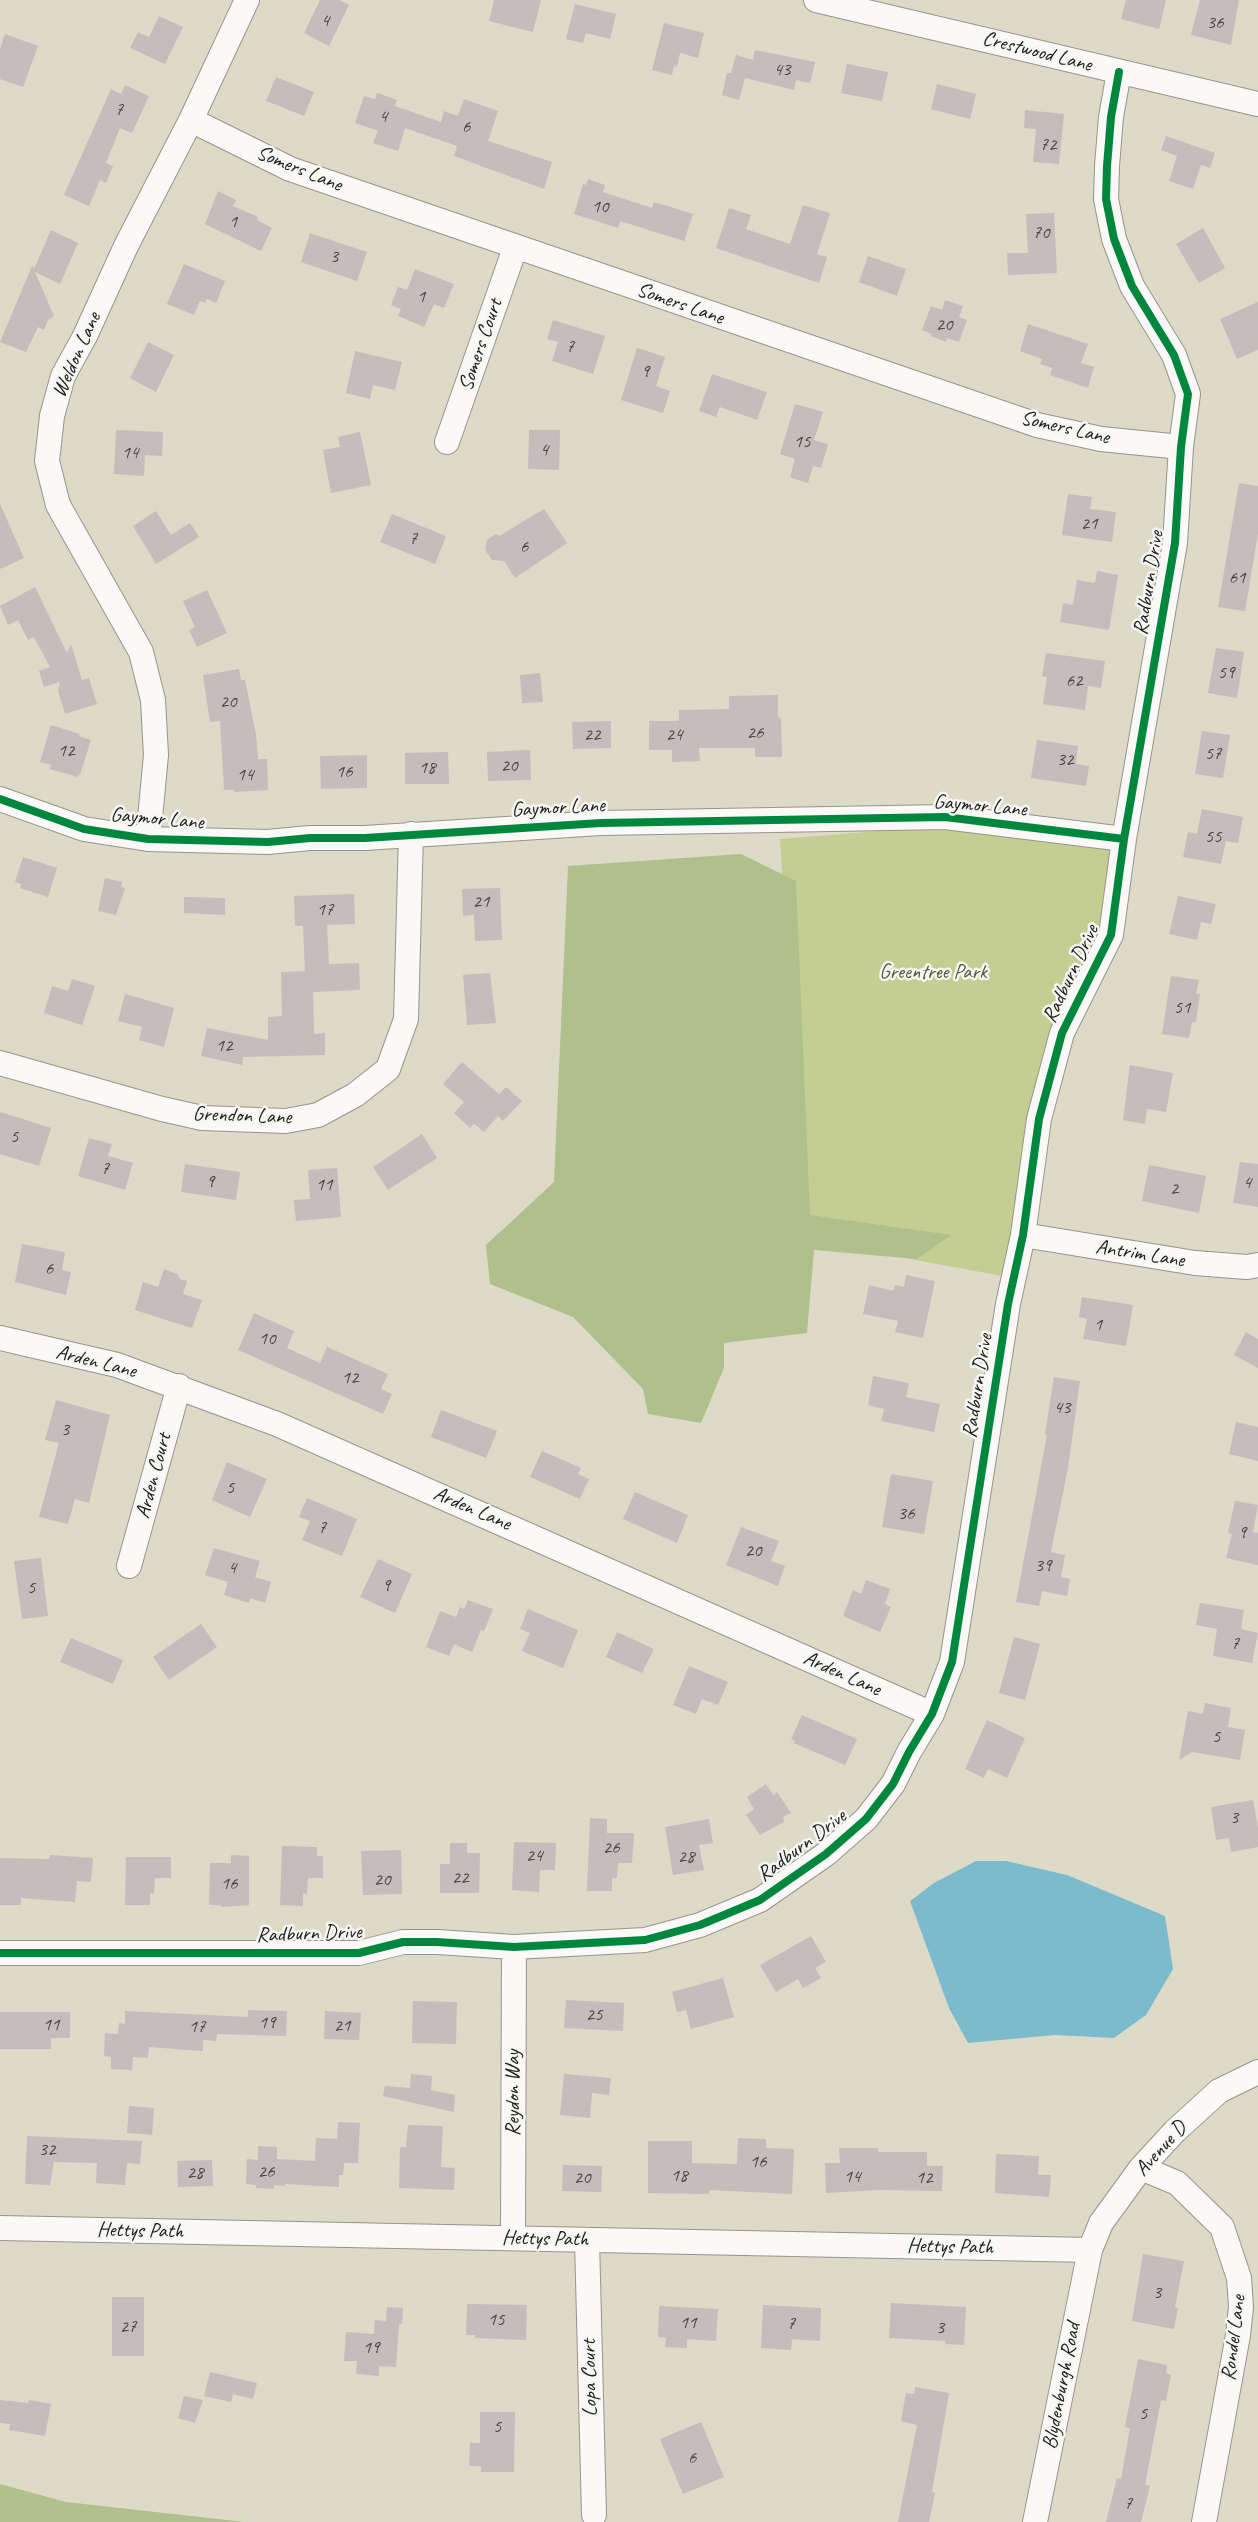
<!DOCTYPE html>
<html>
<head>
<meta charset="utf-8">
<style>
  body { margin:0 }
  canvas { display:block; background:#dddac7 }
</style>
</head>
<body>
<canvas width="1258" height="2522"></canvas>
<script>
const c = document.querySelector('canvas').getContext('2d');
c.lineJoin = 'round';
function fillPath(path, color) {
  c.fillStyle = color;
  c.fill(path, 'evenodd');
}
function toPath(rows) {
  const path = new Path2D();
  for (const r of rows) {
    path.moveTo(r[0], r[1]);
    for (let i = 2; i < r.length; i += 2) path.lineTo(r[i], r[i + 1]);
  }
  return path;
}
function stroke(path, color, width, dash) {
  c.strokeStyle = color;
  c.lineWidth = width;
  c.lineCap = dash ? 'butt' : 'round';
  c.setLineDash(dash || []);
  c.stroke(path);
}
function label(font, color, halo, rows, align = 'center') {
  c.font = font + ' Caveat,sans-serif';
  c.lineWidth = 5;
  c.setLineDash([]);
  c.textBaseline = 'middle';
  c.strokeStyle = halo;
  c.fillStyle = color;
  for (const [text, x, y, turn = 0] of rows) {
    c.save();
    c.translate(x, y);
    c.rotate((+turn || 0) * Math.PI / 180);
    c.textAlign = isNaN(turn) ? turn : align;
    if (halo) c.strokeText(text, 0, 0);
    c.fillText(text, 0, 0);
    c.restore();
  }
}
const green = toPath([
  [941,826,1115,846,1111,935,1062,1033,1013,1278,807,1240,780,839]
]);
const forest = toPath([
  [741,854,796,881,810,1215,951,1235,917,1259,814,1250,807,1333,724,1343,724,1368,701,1423,648,1414,643,1389,573,1317,490,1284,486,1245,554,1182,568,866],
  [0,2484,66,2502,245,2522,0,2522]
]);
const water = toPath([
  [976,1861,1006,1861,1067,1875,1165,1916,1173,1969,1146,2015,1114,2038,1055,2035,968,2043,949,2008,910,1901,934,1883]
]);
const building = toPath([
  [320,0,339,0,349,5,329,46,304,33],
  [494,0,541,0,533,32,489,21],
  [1126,0,1166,0,1159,29,1121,19],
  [1200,0,1239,0,1231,45,1191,35],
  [575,4,616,14,610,39,586,33,583,43,566,39],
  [159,16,183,27,165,64,130,48,138,32,149,37],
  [664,23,704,33,698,58,680,53,677,67,674,66,672,75,652,70],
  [5,34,38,46,23,87,0,79,0,49],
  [755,50,815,62,810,83,796,80,794,90,745,78,739,100,722,95,727,73,731,73,736,55,753,60],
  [847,64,888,72,882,101,841,93],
  [276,77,314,92,304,116,266,101],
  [937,84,976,94,970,119,931,109],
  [125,85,149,96,132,133,120,128,106,163,113,166,106,183,100,180,89,206,64,195,111,89,121,94],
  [377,93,397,100,395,106,441,122,444,111,458,116,464,99,498,111,488,141,552,162,544,189,454,156,457,146,405,128,398,151,373,143,378,131,355,123,364,96,375,99],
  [1025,110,1064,114,1059,164,1033,162,1036,129,1024,128],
  [1166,136,1215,153,1210,168,1201,165,1193,189,1169,181,1177,156,1161,150],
  [588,179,605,185,603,192,652,208,654,202,693,214,684,241,620,221,618,228,574,214,583,184,586,185],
  [218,191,236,200,233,206,258,217,257,220,272,228,261,251,205,224],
  [803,205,830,213,817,254,827,257,819,283,716,248,729,208,751,215,746,229,790,244],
  [1054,213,1057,273,1008,275,1007,253,1028,253,1026,214],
  [1203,228,1225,268,1199,283,1176,244],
  [51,230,78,243,60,284,35,272,54,316,48,320,44,330,38,327,26,352,0,342,32,266,34,269],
  [310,233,367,252,357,281,301,262],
  [868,256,906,269,897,296,859,282],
  [184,264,225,281,216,303,207,299,205,303,200,301,194,315,167,304],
  [415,269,454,284,444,308,434,304,424,327,398,316,401,309,391,305,398,287,407,290],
  [945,300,963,306,959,317,967,320,959,342,947,338,946,342,931,336,932,334,922,330,931,306,942,310],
  [1258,302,1258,350,1237,359,1220,319],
  [553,320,605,336,593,374,552,361,558,342,547,339],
  [1028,324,1088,344,1081,363,1094,367,1088,388,1050,375,1052,368,1040,364,1042,359,1020,351],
  [148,342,174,355,156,392,130,378],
  [637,348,665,357,656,386,670,391,663,413,621,400],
  [355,351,402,362,395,390,373,385,370,399,346,393],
  [712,374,767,392,757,420,720,407,716,417,699,411],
  [795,404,823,412,814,440,828,444,821,468,813,466,808,483,790,477,795,459,780,454],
  [116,430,163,432,162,456,145,455,144,476,114,474],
  [529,430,560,430,559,470,528,469],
  [360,432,371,485,331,493,323,450,340,447,338,437],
  [1239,483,1258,486,1258,534,1245,611,1218,607],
  [1068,494,1092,497,1090,509,1116,512,1112,542,1062,535],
  [0,504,24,558,0,569],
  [544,509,567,543,515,578,504,561,492,560,485,550,487,540,496,534,499,536],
  [156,511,171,535,190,523,199,537,156,564,133,526],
  [392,514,446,536,435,564,380,542],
  [1097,571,1118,575,1109,630,1060,622,1063,603,1073,605,1077,580,1095,583],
  [35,587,67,653,71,644,82,680,89,678,97,704,65,714,58,691,60,682,44,687,39,671,50,667,34,637,28,640,18,620,8,625,0,606],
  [207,590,227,633,197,647,189,630,195,627,183,601],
  [1216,648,1244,652,1237,698,1208,693],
  [1046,653,1105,661,1101,688,1088,686,1085,710,1043,704,1047,677,1042,676],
  [239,669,241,680,245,680,256,735,258,759,267,759,268,790,234,792,234,790,224,790,220,721,210,722,203,675],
  [540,673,543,702,522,703,520,675],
  [778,695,778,717,781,718,782,757,755,757,755,748,699,748,700,761,672,762,672,750,649,750,649,721,679,721,679,710,729,709,729,696],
  [611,721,611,748,573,749,572,722],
  [51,725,80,734,79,736,91,740,80,775,79,774,78,777,50,769,51,765,40,762],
  [1202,731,1230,735,1223,778,1195,774],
  [1037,740,1078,746,1076,764,1089,766,1086,786,1031,778],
  [530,750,531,780,488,781,487,752],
  [448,752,449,784,405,784,405,753],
  [367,755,367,788,321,789,320,756],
  [1202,809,1243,817,1238,843,1226,841,1221,864,1183,857,1188,832,1197,834],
  [23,857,57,868,48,897,20,888,21,884,15,882],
  [105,878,122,882,121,887,125,888,116,915,98,911],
  [500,888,502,940,475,941,474,915,463,916,462,889],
  [354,894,355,924,327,925,329,964,359,963,360,990,313,992,314,1034,325,1033,325,1055,243,1057,242,1065,201,1056,207,1028,268,1040,268,1017,282,1016,281,972,305,971,303,926,295,926,294,896],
  [1178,896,1216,904,1211,924,1201,922,1197,940,1169,934],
  [184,897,225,898,225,915,184,913],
  [490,973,496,1023,467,1025,463,975],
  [1171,976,1199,980,1196,994,1200,994,1196,1022,1192,1022,1189,1038,1162,1034],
  [72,979,95,986,82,1025,44,1013,52,986,68,991],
  [125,994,174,1008,164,1047,139,1040,142,1027,118,1021],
  [462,1062,499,1094,506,1087,522,1101,503,1121,498,1116,484,1132,474,1124,470,1128,454,1113,464,1102,443,1084],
  [1130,1065,1173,1073,1166,1112,1147,1109,1145,1124,1123,1120],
  [0,1112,51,1128,39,1166,0,1154],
  [422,1134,437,1158,388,1190,373,1167],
  [89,1138,112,1144,108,1156,133,1163,125,1190,78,1176],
  [1240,1162,1258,1164,1258,1207,1233,1203],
  [185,1164,240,1172,236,1200,181,1192],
  [1149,1165,1206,1176,1199,1213,1142,1201],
  [337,1168,341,1217,296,1221,294,1200,310,1199,308,1170],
  [22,1244,65,1252,62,1270,71,1272,66,1295,15,1282],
  [164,1269,177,1274,180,1279,187,1281,183,1294,202,1300,192,1328,135,1310,143,1282,158,1287],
  [906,1275,935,1281,923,1338,895,1332,898,1321,863,1314,869,1285,893,1291,895,1285,904,1287],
  [1082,1297,1133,1305,1126,1346,1083,1339,1087,1319,1079,1317],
  [254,1313,294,1331,287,1348,320,1363,327,1347,388,1374,381,1389,392,1394,383,1414,238,1350],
  [1246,1332,1258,1339,1258,1368,1234,1355],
  [873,1376,909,1383,906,1397,940,1404,934,1432,881,1421,884,1409,868,1405],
  [1054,1377,1080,1381,1068,1468,1051,1552,1065,1555,1061,1577,1070,1579,1067,1596,1042,1591,1039,1606,1016,1602,1047,1435,1045,1434],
  [56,1400,110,1415,89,1503,75,1499,68,1524,39,1517,59,1443,45,1440],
  [441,1410,497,1431,486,1458,431,1437],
  [1236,1422,1258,1427,1258,1461,1229,1454],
  [542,1451,581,1468,578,1474,589,1479,580,1499,530,1477],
  [227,1462,267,1479,250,1517,212,1500],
  [891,1474,933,1481,924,1534,882,1527],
  [635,1492,688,1515,677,1543,623,1519],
  [307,1498,357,1519,342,1556,302,1540,310,1521,299,1517],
  [1235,1501,1258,1505,1253,1532,1258,1533,1258,1565,1226,1558,1232,1534,1228,1533],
  [741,1527,779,1541,771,1561,785,1566,778,1586,726,1565],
  [214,1548,260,1561,255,1577,271,1582,265,1603,250,1598,249,1603,224,1595,228,1582,205,1575],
  [41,1558,48,1616,22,1619,14,1561],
  [378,1559,412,1574,395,1613,360,1597],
  [866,1580,890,1589,885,1604,891,1607,880,1632,843,1616,853,1590,861,1594],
  [468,1600,493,1609,484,1631,481,1630,472,1652,454,1644,449,1656,426,1647,440,1611,456,1617,460,1607,464,1609],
  [1200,1603,1244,1610,1241,1629,1258,1633,1252,1663,1213,1656,1217,1629,1196,1625],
  [528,1609,578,1630,563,1668,522,1651,530,1633,520,1629],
  [201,1624,217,1647,169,1680,153,1657],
  [617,1632,654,1649,642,1673,606,1657],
  [1014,1637,1040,1644,1025,1700,999,1693],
  [71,1638,123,1660,113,1684,60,1662],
  [689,1666,728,1682,718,1705,702,1699,696,1714,673,1705],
  [1205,1703,1231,1708,1228,1727,1245,1730,1240,1760,1192,1752,1179,1760,1188,1711,1203,1714],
  [802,1715,857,1739,845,1765,794,1743,795,1741,791,1739],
  [987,1720,1025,1738,1007,1778,988,1769,984,1778,965,1769],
  [766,1784,774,1796,777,1792,791,1813,783,1817,784,1822,760,1835,746,1815,754,1809,747,1797],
  [1253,1800,1258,1828,1258,1847,1231,1852,1229,1838,1216,1840,1211,1807],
  [590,1818,607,1819,607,1833,634,1833,632,1863,618,1863,617,1878,612,1878,612,1891,587,1891],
  [709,1819,713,1843,699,1845,704,1870,673,1875,665,1827],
  [514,1842,556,1843,555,1870,540,1870,539,1892,512,1890],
  [450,1843,467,1843,467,1853,480,1853,479,1893,440,1893,440,1864,450,1864],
  [282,1846,317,1847,317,1856,323,1856,323,1878,308,1878,307,1894,303,1893,303,1906,280,1905],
  [401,1850,402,1894,363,1895,361,1851],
  [50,1855,93,1858,91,1882,77,1881,75,1902,21,1898,21,1905,0,1905,0,1858,49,1859],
  [231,1855,249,1856,249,1905,221,1907,221,1905,209,1905,210,1863,231,1863],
  [126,1857,171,1857,171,1878,155,1878,154,1893,150,1893,150,1905,125,1905],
  [811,1936,826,1962,815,1968,821,1978,803,1988,798,1979,776,1992,760,1965],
  [723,1978,734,2017,691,2029,686,2010,677,2012,672,1992],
  [566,2000,624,2003,623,2031,564,2028],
  [413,2001,457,2002,456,2044,412,2043],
  [248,2010,287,2011,286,2036,217,2034,216,2041,203,2040,203,2051,149,2047,148,2058,133,2057,132,2070,111,2069,111,2057,104,2056,105,2033,118,2034,119,2023,125,2024,125,2011,248,2017],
  [325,2011,361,2013,359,2040,324,2039],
  [0,2012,70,2012,70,2038,51,2038,51,2049,0,2049],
  [411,2074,432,2076,431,2090,455,2095,454,2112,383,2096,385,2086,410,2088],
  [564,2074,611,2078,609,2095,592,2093,590,2118,560,2115],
  [129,2106,154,2108,152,2135,127,2133],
  [338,2122,360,2123,358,2163,344,2163,343,2175,339,2175,339,2187,285,2184,285,2186,274,2185,274,2189,256,2188,256,2185,246,2184,247,2159,258,2160,258,2146,277,2147,277,2159,315,2161,316,2138,337,2139],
  [408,2125,443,2126,441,2167,455,2168,454,2190,399,2188,400,2147,406,2147],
  [27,2136,142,2141,140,2164,127,2163,125,2185,96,2183,97,2163,54,2162,50,2185,25,2184],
  [738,2138,766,2139,766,2148,794,2149,792,2194,709,2190,709,2194,648,2193,648,2141,692,2141,692,2163,737,2164],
  [839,2148,878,2148,878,2152,927,2152,927,2166,943,2166,942,2191,879,2190,826,2193,825,2163,840,2163],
  [996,2154,1039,2156,1038,2175,1051,2175,1049,2197,995,2193],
  [212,2160,213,2186,178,2187,177,2161],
  [563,2165,602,2166,601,2192,562,2191],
  [1143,2254,1184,2261,1175,2307,1178,2308,1174,2329,1132,2321],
  [112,2297,144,2297,144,2356,112,2356],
  [891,2303,966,2307,964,2345,945,2344,945,2341,889,2338],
  [467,2304,527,2305,526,2340,475,2338,475,2335,466,2335],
  [763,2305,821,2308,820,2341,792,2339,791,2350,761,2348],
  [659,2306,718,2309,716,2341,687,2339,687,2348,665,2347,666,2338,658,2337],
  [387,2307,403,2308,402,2324,399,2324,396,2367,379,2366,379,2376,356,2374,357,2361,344,2361,346,2332,374,2334,375,2320,386,2321],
  [1138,2359,1167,2365,1166,2373,1171,2375,1166,2401,1161,2400,1145,2485,1150,2486,1141,2522,1106,2522,1117,2478,1121,2479,1130,2428,1125,2427],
  [210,2372,257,2383,253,2399,233,2394,231,2402,204,2396],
  [915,2387,949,2393,932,2492,935,2493,929,2522,898,2522,917,2425,901,2421,906,2393,914,2394],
  [184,2396,203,2400,195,2423,178,2418],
  [0,2400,28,2403,29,2400,51,2404,45,2436,9,2430,10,2424,0,2423],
  [480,2412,515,2412,514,2472,481,2472,481,2466,469,2466,470,2443,480,2443],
  [701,2422,724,2477,683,2494,660,2439]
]);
const street = toPath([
  [816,0,1258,104],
  [191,120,290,169,1037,425,1101,439,1181,447],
  [447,442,515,248],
  [0,799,84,829,148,839,268,842,310,838,365,838,601,823,945,817,1124,839],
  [148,839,156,755,153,700,141,652,58,505,47,461,52,416,63,376,85,336,126,246,191,120,247,0],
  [0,1063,162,1109,202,1118,286,1121,318,1115,355,1095,388,1069,406,1019,411,834],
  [1023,1235,1195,1263,1247,1267,1258,1265],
  [0,1338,117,1365,277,1424,932,1714],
  [129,1566,179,1386],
  [0,1953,359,1953,403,1942,437,1942,514,1947,645,1940,700,1925,760,1900,826,1854,866,1819,893,1784,909,1752,932,1714,952,1662,1008,1304,1023,1235,1039,1119,1062,1033,1111,935,1124,839,1175,543,1181,447,1188,394,1174,355,1132,286,1114,239,1106,199,1107,166,1111,117,1119,72],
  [1141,2168,1177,2183,1222,2227,1239,2278,1241,2307,1238,2335,1204,2522],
  [0,2228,1090,2250],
  [513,2238,514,1947],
  [587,2240,594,2515],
  [1035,2522,1090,2250,1101,2223,1141,2168,1175,2131,1219,2091,1258,2072]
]);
const cycleway = toPath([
  [0,799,84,829,148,839,268,842,310,838,365,838,601,823,945,817,1124,839],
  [0,1953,359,1953,403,1942,437,1942,514,1947,645,1940,700,1925,760,1900,826,1854,866,1819,893,1784,909,1752,932,1714,952,1662,1008,1304,1023,1235,1039,1119,1062,1033,1111,935,1124,839,1175,543,1181,447,1188,394,1174,355,1132,286,1114,239,1106,199,1107,166,1111,117,1119,72]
]);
const numberNames = [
  ["4",325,21],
  ["36",1215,23],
  ["43",782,70],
  ["7",119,110],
  ["4",383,117],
  ["6",466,127],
  ["72",1048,145],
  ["10",600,207],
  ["1",233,222],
  ["70",1041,233],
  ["3",334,257],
  ["1",421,297],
  ["20",944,325],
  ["7",570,347],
  ["9",645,372],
  ["15",802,442],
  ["4",544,450],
  ["14",130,453],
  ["21",1089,524],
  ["7",413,539],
  ["6",524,547],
  ["61",1237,578],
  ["59",1226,673],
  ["62",1074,681],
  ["20",228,702],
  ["26",755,733],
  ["22",592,735],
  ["24",674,735],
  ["12",66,751],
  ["57",1213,754],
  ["32",1065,760],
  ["20",509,766],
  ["18",427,768],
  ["16",344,772],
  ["14",245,775],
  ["55",1213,837],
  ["21",481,902],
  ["17",325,910],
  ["51",1182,1008],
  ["12",224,1046],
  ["5",14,1137],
  ["7",105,1169],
  ["9",210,1182],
  ["4",1247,1183],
  ["11",324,1185],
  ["2",1174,1189],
  ["6",49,1269],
  ["1",1098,1325],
  ["10",267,1339],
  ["12",350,1378],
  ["43",1062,1408],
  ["3",65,1430],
  ["5",230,1488],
  ["36",906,1514],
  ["7",322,1528],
  ["9",1242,1533],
  ["20",753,1551],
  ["39",1043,1566],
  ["4",232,1568],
  ["9",386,1586],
  ["5",31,1588],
  ["7",1235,1644],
  ["5",1216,1737],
  ["3",1234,1818],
  ["26",611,1848],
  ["24",534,1856],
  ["28",686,1857],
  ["22",460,1878],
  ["20",382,1880],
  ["16",229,1884],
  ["25",594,2015],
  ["19",267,2023],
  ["11",51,2025],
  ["21",342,2026],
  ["17",197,2027],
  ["32",47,2150],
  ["16",758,2162],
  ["26",266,2172],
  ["28",195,2173],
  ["18",679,2176],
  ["14",852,2177],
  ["20",582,2178],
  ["12",924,2178],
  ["3",1157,2293],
  ["15",496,2320],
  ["11",688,2323],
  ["7",791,2324],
  ["27",128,2327],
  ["3",940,2328],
  ["19",371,2348],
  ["5",1143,2414],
  ["5",497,2427],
  ["6",692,2458],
  ["7",1128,2504]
];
const streetNames = [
  ["Crestwood Lane",1037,52,14],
  ["Somers Lane",299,169,22],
  ["Somers Lane",680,304,19],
  ["Somers Court",481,345,-71],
  ["Weldon Lane",77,355,-66],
  ["Somers Lane",1065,428,13],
  ["Radburn Drive",1149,583,-81],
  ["Gaymor Lane",980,806,5],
  ["Gaymor Lane",558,808,-3],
  ["Gaymor Lane",157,819,5],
  ["Radburn Drive",1071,974,-65],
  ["Grendon Lane",242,1116,2],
  ["Antrim Lane",1140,1254,9],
  ["Arden Lane",96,1362,14],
  ["Radburn Drive",978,1386,-81],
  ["Arden Court",154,1476,-75],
  ["Arden Lane",472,1509,23],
  ["Arden Lane",842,1674,24],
  ["Radburn Drive",802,1846,-37],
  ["Radburn Drive",309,1934,-2],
  ["Reydon Way",513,2093,-90],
  ["Avenue D",1161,2149,-48],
  ["Hettys Path",140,2231,1],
  ["Hettys Path",545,2239,1],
  ["Hettys Path",950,2247,1],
  ["Rondel Lane",1234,2338,-83],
  ["Lopa Court",590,2378,-91],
  ["Blydenburgh Road",1062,2386,-79]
];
const parkNames = [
  ["Greentree Park",933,972]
];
fillPath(green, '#c4ce93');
fillPath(forest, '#b0c08c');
fillPath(water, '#7cbacd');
fillPath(building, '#c6bcbc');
stroke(street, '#97958a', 26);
stroke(street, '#faf9f7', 24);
stroke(cycleway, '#00873e', 8);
label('19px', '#464444', null, numberNames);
label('21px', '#1c1c1c', '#f6f6f2', streetNames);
label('21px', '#4f5737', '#f6f6f2', parkNames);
</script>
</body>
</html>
